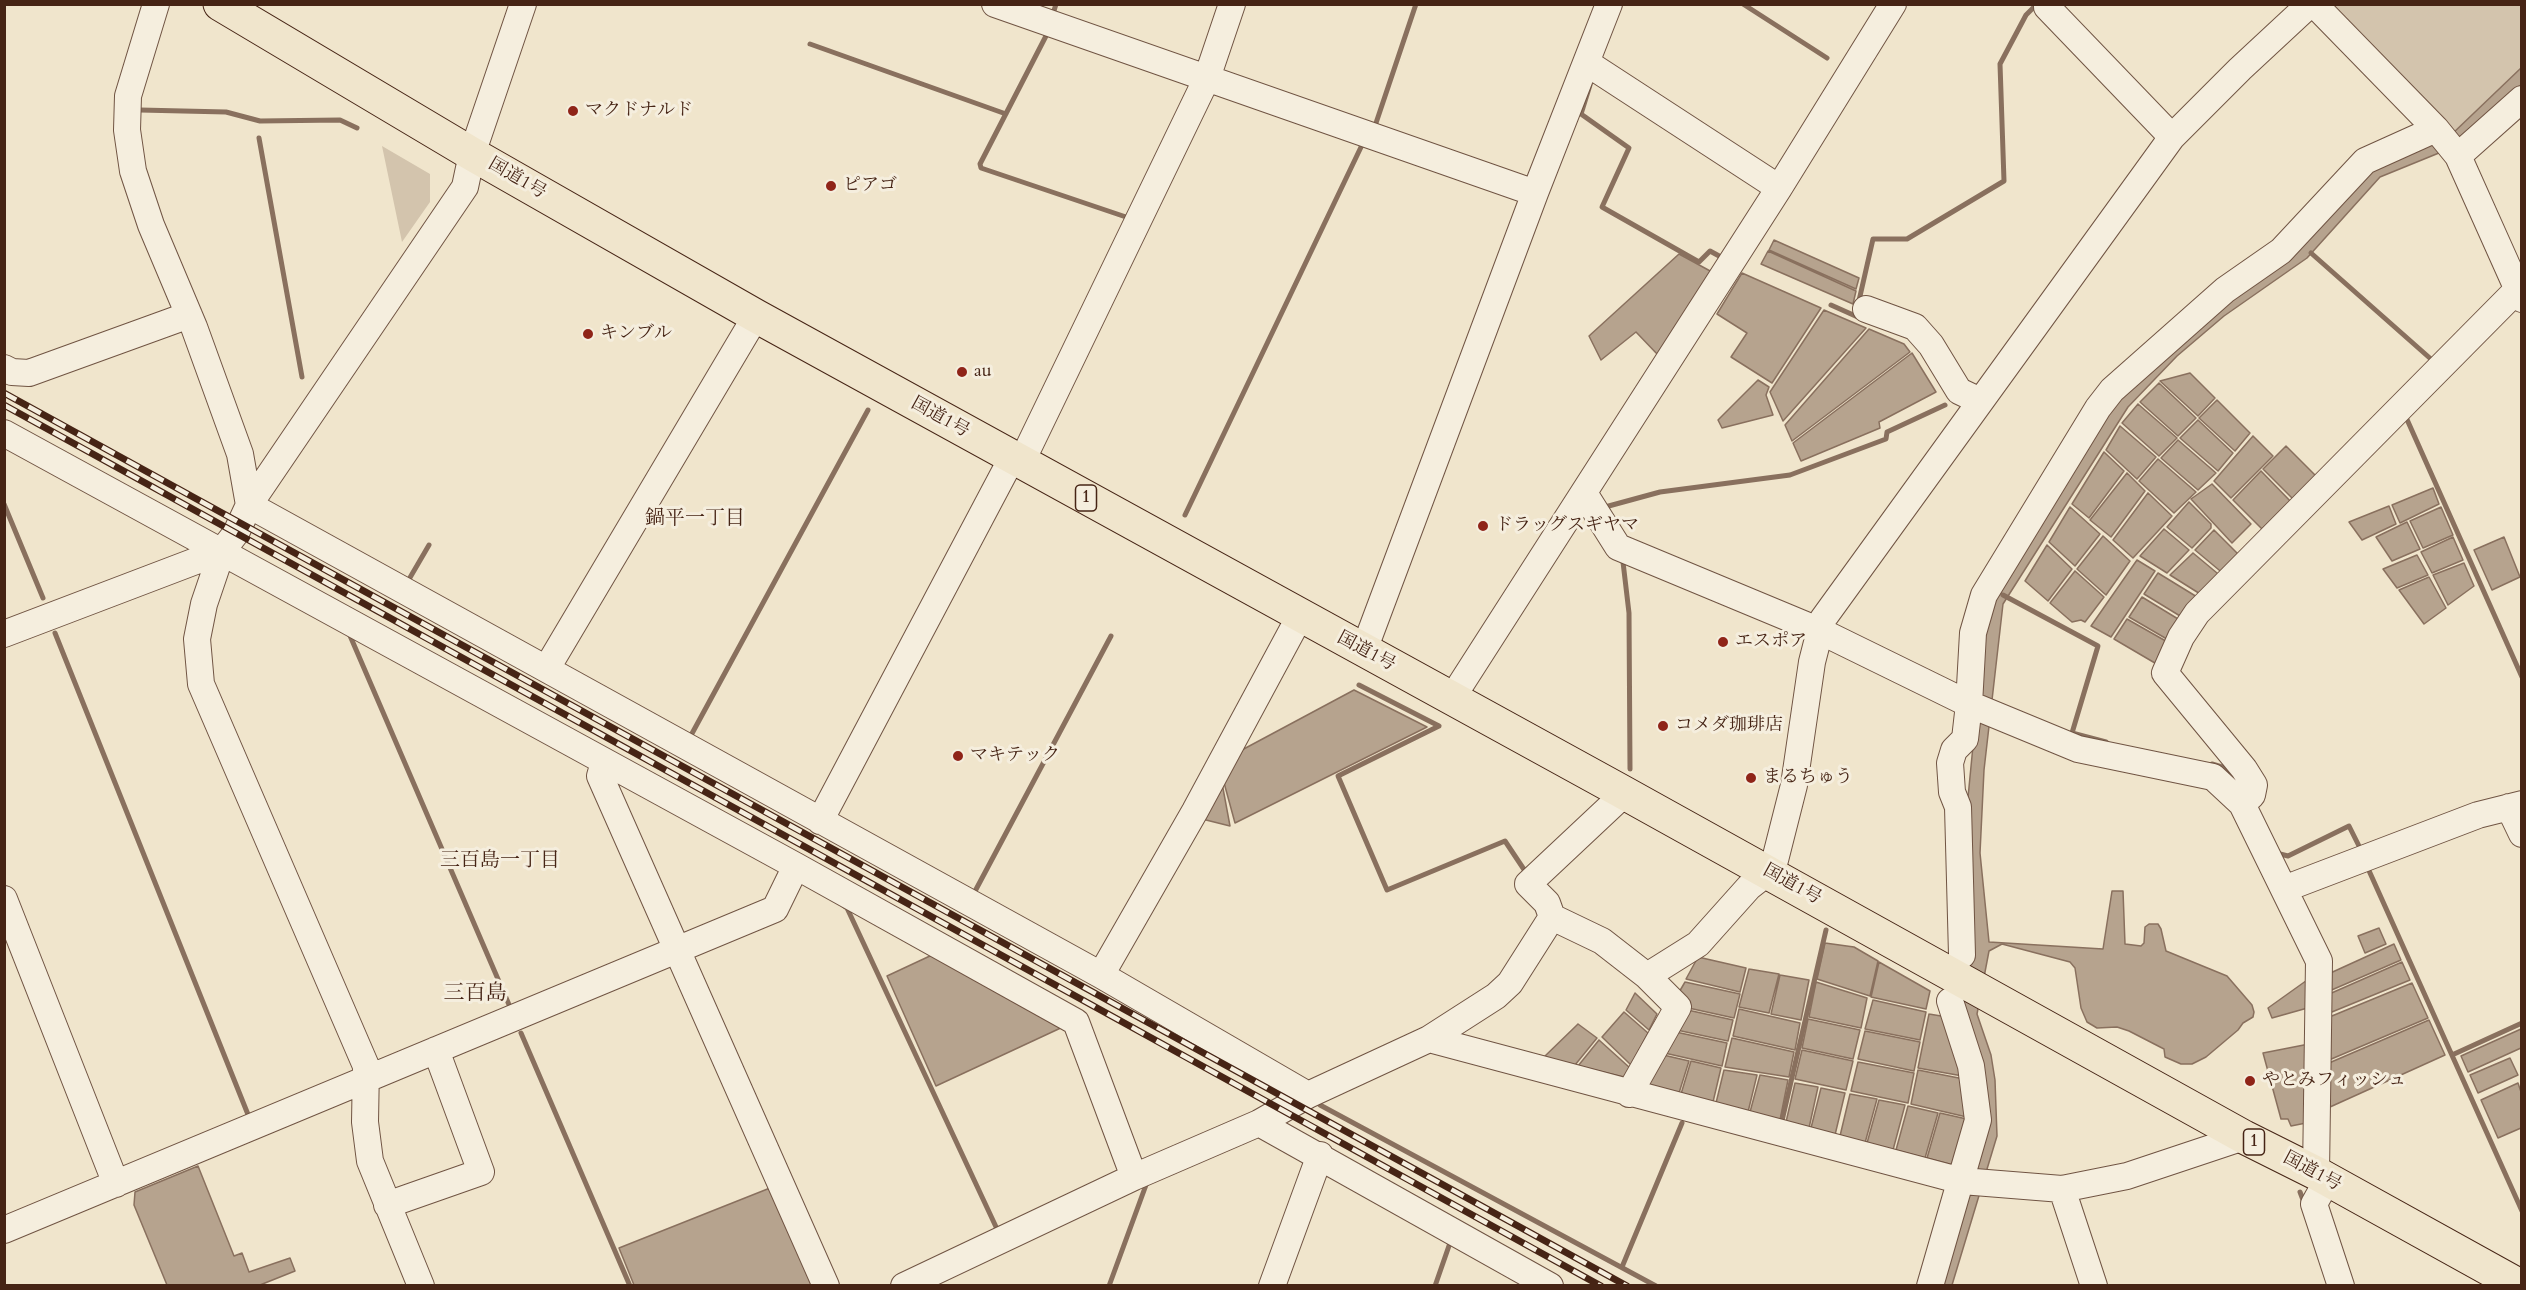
<!DOCTYPE html>
<html>
<head>
<meta charset="utf-8">
<style>
  body { margin:0 }
  #map { position:relative; width:2526px; height:1290px; overflow:hidden; background:#f0e5cc; font-family:Cardo,serif }
  canvas { display:block }
  .frame { position:absolute; inset:0; border:6px solid #462415; pointer-events:none }
</style>
</head>
<body>
<div id="map">
<canvas width="2526" height="1290"></canvas>
<div class="frame"></div>
</div>
<script>
const c = document.querySelector('canvas').getContext('2d');
c.lineJoin = 'round';
function fillPath(path, color) {
  c.fillStyle = color;
  c.fill(path, 'evenodd');
}
function toPath(rows) {
  const path = new Path2D();
  for (const r of rows) {
    path.moveTo(r[0], r[1]);
    for (let i = 2; i < r.length; i += 2) path.lineTo(r[i], r[i + 1]);
  }
  return path;
}
function stroke(path, color, width, dash) {
  c.strokeStyle = color;
  c.lineWidth = width;
  c.lineCap = dash ? 'butt' : 'round';
  c.setLineDash(dash || []);
  c.stroke(path);
}
function label(font, color, halo, rows, align = 'center') {
  c.font = font + ' Cardo,"Noto Serif JP",serif';
  c.lineWidth = 6;
  c.setLineDash([]);
  c.textBaseline = 'middle';
  c.strokeStyle = halo;
  c.fillStyle = color;
  for (const [text, x, y, turn = 0] of rows) {
    c.save();
    c.translate(x, y);
    c.rotate((+turn || 0) * Math.PI / 180);
    c.textAlign = isNaN(turn) ? turn : align;
    if (halo) c.strokeText(text, 0, 0);
    c.fillText(text, 0, 0);
    c.restore();
  }
}
const green = toPath([
  [2329,5,2521,5,2521,68,2451,135],
  [382,146,430,174,430,202,402,242]
]);
const water = toPath([
  [2521,68,2521,86,2461,144,2380,177,2307,258,2224,316,2177,356,2128,407,2003,604,1984,770,1980,853,1989,942,2103,949,2112,891,2123,891,2125,944,2141,946,2144,943,2145,927,2149,924,2158,924,2161,929,2166,951,2227,976,2252,1005,2254,1012,2253,1017,2243,1023,2238,1030,2206,1057,2192,1064,2181,1064,2165,1057,2164,1049,2129,1031,2117,1027,2097,1028,2087,1022,2081,1008,2075,968,2070,962,2002,944,1989,951,1977,1014,1991,1055,1995,1080,1997,1136,1952,1285,1937,1286,1971,1174,1959,1005,1972,957,1966,818,1986,612,2105,412,2370,167,2451,135,2521,68],
  [1774,240,1859,278,1856,289,1769,250,1774,240],
  [1768,251,1856,291,1853,304,1761,264,1768,251],
  [1679,254,1712,272,1658,355,1636,332,1601,360,1589,336,1679,254],
  [1742,273,1821,308,1772,383,1731,357,1747,333,1717,314,1742,273],
  [1824,310,1866,328,1783,421,1770,392,1824,310],
  [1869,329,1904,344,1910,352,1792,441,1785,425,1869,329],
  [1912,353,1936,392,1879,422,1880,428,1801,461,1793,443,1912,353],
  [2190,373,2215,398,2198,416,2160,381,2190,373],
  [1758,380,1769,387,1766,395,1773,415,1722,428,1718,420,1758,380],
  [2159,383,2196,418,2178,436,2140,402,2159,383],
  [2217,400,2250,433,2235,451,2199,418,2217,400],
  [2138,404,2177,438,2159,456,2122,423,2138,404],
  [2198,420,2233,453,2218,471,2180,438,2198,420],
  [2120,426,2156,457,2137,479,2106,450,2120,426],
  [2253,436,2273,456,2231,498,2214,481,2253,436],
  [2178,440,2216,473,2198,490,2161,458,2178,440],
  [2286,446,2321,481,2298,504,2263,469,2286,446],
  [2104,452,2124,471,2089,518,2072,504,2104,452],
  [2158,459,2196,492,2174,513,2139,481,2158,459],
  [2261,471,2296,507,2268,535,2233,500,2261,471],
  [2127,473,2145,491,2111,537,2090,520,2127,473],
  [2212,484,2251,524,2232,543,2191,499,2212,484],
  [2433,488,2439,504,2400,523,2392,505,2433,488],
  [2148,493,2172,516,2133,558,2113,540,2148,493],
  [2189,502,2211,524,2211,528,2192,548,2167,527,2189,502],
  [2389,506,2396,524,2362,540,2349,522,2389,506],
  [2070,507,2100,534,2075,566,2049,542,2070,507],
  [2441,507,2453,535,2423,548,2410,521,2441,507],
  [2407,522,2420,549,2392,561,2376,537,2407,522],
  [2164,529,2189,550,2167,573,2140,556,2164,529],
  [2214,530,2242,558,2225,575,2195,550,2214,530],
  [2103,536,2130,561,2106,595,2077,569,2103,536],
  [2453,537,2463,560,2432,573,2421,552,2453,537],
  [2504,537,2520,577,2492,590,2474,550,2504,537],
  [2047,545,2072,569,2048,601,2025,581,2047,545],
  [2193,553,2223,578,2205,597,2170,575,2193,553],
  [2417,555,2428,575,2397,588,2383,569,2417,555],
  [2137,560,2155,571,2111,637,2091,626,2137,560],
  [2464,563,2474,586,2448,605,2433,575,2464,563],
  [2075,571,2104,597,2085,622,2081,620,2072,622,2050,603,2075,571],
  [2158,573,2202,600,2185,619,2144,594,2158,573],
  [2429,577,2446,608,2424,624,2399,590,2429,577],
  [2142,597,2183,622,2172,642,2129,617,2142,597],
  [2127,619,2171,644,2160,666,2114,639,2127,619],
  [1354,690,1427,727,1235,823,1223,779,1240,751,1354,690],
  [1222,783,1230,826,1202,819,1222,783],
  [2379,928,2386,944,2365,953,2358,936,2379,928],
  [1825,943,1854,947,1878,961,1870,996,1817,979,1825,943],
  [2394,944,2401,960,2327,992,2326,975,2394,944],
  [932,955,1065,1026,936,1086,887,976,932,955],
  [1698,957,1746,968,1740,992,1686,979,1698,957],
  [1879,962,1930,991,1926,1009,1871,997,1879,962],
  [2402,962,2410,980,2327,1014,2327,995,2402,962],
  [1749,969,1779,974,1769,1013,1739,1007,1749,969],
  [1780,975,1809,980,1801,1020,1771,1014,1780,975],
  [2310,978,2311,1007,2272,1018,2268,1008,2310,978],
  [1685,982,1740,994,1734,1018,1684,1007,1678,994,1685,982],
  [1816,982,1867,998,1861,1028,1809,1017,1816,982],
  [2412,983,2428,1018,2329,1060,2327,1018,2412,983],
  [1635,993,1657,1014,1649,1030,1626,1010,1635,993],
  [1873,1000,1926,1012,1920,1040,1865,1029,1873,1000],
  [1683,1009,1733,1020,1728,1041,1672,1029,1683,1009],
  [1739,1009,1800,1023,1795,1050,1733,1036,1739,1009],
  [1624,1012,1648,1033,1631,1065,1602,1037,1624,1012],
  [1929,1014,1947,1017,1968,1077,1918,1068,1929,1014],
  [1808,1019,1860,1030,1853,1059,1802,1048,1808,1019],
  [2429,1020,2445,1055,2330,1107,2329,1063,2429,1020],
  [1578,1024,1597,1038,1575,1065,1544,1057,1578,1024],
  [2521,1029,2521,1048,2468,1072,2461,1056,2521,1029],
  [1671,1031,1727,1043,1722,1066,1660,1052,1671,1031],
  [1865,1031,1920,1042,1914,1071,1858,1059,1865,1031],
  [1732,1038,1794,1052,1789,1077,1725,1067,1732,1038],
  [1599,1040,1630,1068,1624,1077,1578,1066,1599,1040],
  [2309,1044,2306,1123,2291,1126,2288,1119,2281,1119,2263,1053,2309,1044],
  [1802,1050,1853,1061,1846,1090,1795,1079,1802,1050],
  [1659,1054,1689,1061,1679,1093,1643,1084,1659,1054],
  [2510,1058,2518,1075,2478,1093,2470,1075,2510,1058],
  [1691,1061,1721,1068,1713,1102,1681,1094,1691,1061],
  [1858,1062,1914,1073,1908,1103,1851,1091,1858,1062],
  [1724,1070,1757,1075,1748,1112,1716,1103,1724,1070],
  [1918,1070,1969,1080,1971,1118,1911,1104,1918,1070],
  [1760,1075,1788,1080,1780,1120,1750,1112,1760,1075],
  [1795,1083,1818,1087,1809,1128,1786,1122,1795,1083],
  [2518,1083,2521,1092,2521,1128,2498,1138,2481,1100,2518,1083],
  [1821,1088,1845,1093,1835,1135,1811,1128,1821,1088],
  [1850,1094,1877,1099,1865,1143,1840,1136,1850,1094],
  [1879,1100,1905,1105,1893,1150,1867,1143,1879,1100],
  [1908,1106,1938,1113,1925,1158,1896,1150,1908,1106],
  [1940,1113,1971,1120,1957,1166,1927,1158,1940,1113],
  [198,1166,234,1256,242,1253,249,1272,290,1258,295,1271,260,1285,167,1285,134,1205,135,1192,198,1166],
  [770,1188,815,1285,634,1285,619,1248,770,1188]
]);
const stream = toPath([
  [1743,4,1827,58],
  [1053,14,1056,4],
  [1047,34,980,164,981,168,1126,217],
  [810,44,1006,114],
  [1590,85,1581,114,1629,148,1602,207,1699,262,1710,251,1721,257],
  [140,110,226,112,260,121,340,120,357,128],
  [1375,126,1416,4],
  [259,138,302,377],
  [2311,253,2432,360],
  [1831,305,1860,318],
  [1858,305,1873,239,1907,239,2004,181,2000,64,2026,15,2037,4],
  [2405,415,2522,677],
  [4,504,43,598],
  [1606,509,1605,507,1660,492,1790,475,1886,439,1887,432,1945,405],
  [1185,515,1362,145],
  [1623,562,1629,613,1630,769],
  [408,581,429,545],
  [2003,595,2098,646,2072,733,2106,742],
  [348,631,510,1007],
  [55,633,249,1117],
  [1359,685,1439,726,1338,776,1387,890,1505,841,1527,874],
  [689,739,868,410],
  [2212,764,2222,767,2235,777],
  [2276,853,2288,856,2349,826,2361,850],
  [2366,864,2522,1211],
  [973,895,1111,636],
  [844,906,847,908,997,1229],
  [521,1033,630,1286],
  [2452,1055,2522,1023],
  [1320,1105,1656,1286],
  [1781,1125,1826,930],
  [2300,1192,2305,1205],
  [1622,1267,1682,1123],
  [1109,1286,1146,1185],
  [1435,1286,1451,1240]
]);
const minor = toPath([
  [156,4,128,96,127,130,133,171,151,225,194,327,240,454,249,505],
  [995,4,1535,193],
  [2314,4,2436,129,2458,156,2522,299],
  [2047,7,2172,137],
  [1587,63,1779,188],
  [2458,156,2522,99],
  [1866,309,1915,327,1931,345,1959,391,1980,401],
  [4,368,12,372,29,373,189,315],
  [4,433,796,866,1076,1022,1134,1177],
  [1021,463,1207,78,1232,4],
  [1584,493,1618,547,1820,631,1969,704,2078,749,2213,777,2242,804,2319,961,2316,1173],
  [249,505,1101,975,1308,1095],
  [4,634,222,551],
  [1364,650,1535,193,1609,4],
  [547,668,756,316],
  [1452,698,1779,188,1893,4],
  [604,762,600,776,826,1286],
  [2242,804,2252,795,2254,785,2244,769,2165,673,2181,637,2197,613,2517,290],
  [2509,807,2522,834],
  [820,821,1012,458],
  [2284,889,2478,815,2522,804],
  [4,899,116,1184],
  [1552,917,1547,903,1528,884,1625,793],
  [1962,955,1958,807,1952,792,1950,763,1954,750,1965,739,1969,704,1973,633,1984,595,2098,408,2112,390,2225,290,2281,251,2365,161,2436,129],
  [1101,975,1195,811,1300,616],
  [1429,1039,1962,1181,2062,1189,2127,1176,2244,1137],
  [1629,1094,1678,1007,1647,976],
  [1259,1123,1550,1286],
  [2328,1179,2314,1204,2341,1286],
  [2062,1189,2094,1286],
  [387,1205,481,1172,436,1050],
  [4,1230,775,909,796,866],
  [421,1286,370,1161,365,1122,366,1066,201,684,197,639,204,604,222,551,236,533,249,505,465,187,472,154,523,4],
  [904,1286,1134,1177,1259,1123,1308,1095,1429,1039,1496,996,1510,983,1552,917,1602,941,1647,976,1698,944,1749,887,1768,872,1775,860,1794,785,1812,662,1823,619,2172,137,2240,69,2310,4],
  [1272,1286,1320,1155],
  [1930,1286,1978,1120,1971,1066,1950,1001]
]);
const highway = toPath([
  [220,4,472,154,756,316,1619,790,2244,1137,2316,1173,2520,1286]
]);
const rail = toPath([
  [4,393,1627,1286],
  [4,405,1601,1286]
]);
const markers = [
  [573,111,6,"#8f2418"],
  [831,186,6,"#8f2418"],
  [588,334,6,"#8f2418"],
  [962,372,6,"#8f2418"],
  [1483,526,6,"#8f2418"],
  [1723,642,6,"#8f2418"],
  [1663,726,6,"#8f2418"],
  [958,756,6,"#8f2418"],
  [1751,778,6,"#8f2418"],
  [2250,1081,6,"#8f2418"]
];
const shields = [
  [1086,498,21],
  [2254,1142,21]
];
const shieldNames = [
  ["1",1086,498],
  ["1",2254,1142]
];
const poiNames = [
  ["マクドナルド",585,111],
  ["ピアゴ",843,186],
  ["キンブル",600,334],
  ["au",974,372],
  ["ドラッグスギヤマ",1495,526],
  ["エスポア",1735,642],
  ["コメダ珈琲店",1675,726],
  ["マキテック",970,756],
  ["まるちゅう",1763,778],
  ["やとみフィッシュ",2262,1081]
];
const streetNames = [
  ["国道1号",517,179,30],
  ["国道1号",940,418,29],
  ["国道1号",1366,652,28],
  ["国道1号",1792,885,29],
  ["国道1号",2312,1172,28]
];
const neighbourhoodNames = [
  ["鍋平一丁目",695,519],
  ["三百島一丁目",500,861]
];
const quarterNames = [
  ["三百島",475,994]
];
fillPath(green, '#d3c4ad');
fillPath(water, '#b6a38e');
stroke(water, '#89705e', 1.5);
stroke(stream, '#89705e', 5);
stroke(minor, '#705443', 28);
stroke(highway, '#462415', 35);
stroke(minor, '#f5eede', 26);
stroke(highway, '#f0e5cc', 33);
stroke(rail, '#462415', 7);
stroke(rail, '#f5eede', 4.5, [14]);
for (const [x, y, r, color] of markers) {
  const dot = new Path2D();
  dot.arc(x, y, r, 0, 2 * Math.PI);
  c.fillStyle = color;
  c.fill(dot);
  stroke(dot, '#f5eede', 2);
}
for (const [x, y, w] of shields) {
  const box = new Path2D();
  box.roundRect(x - w / 2, y - 13, w, 26, 4.5);
  c.fillStyle = '#f5eede';
  c.fill(box);
  stroke(box, '#462415', 1.5);
}
label('bold 16px', '#462415', null, shieldNames);
label('18px', '#462415', '#f5eede', poiNames, 'left');
label('18px', '#462415', '#f5eede', streetNames);
label('20px', '#462415', '#f5eede', neighbourhoodNames);
label('21px', '#462415', '#f5eede', quarterNames);
</script>
</body>
</html>
